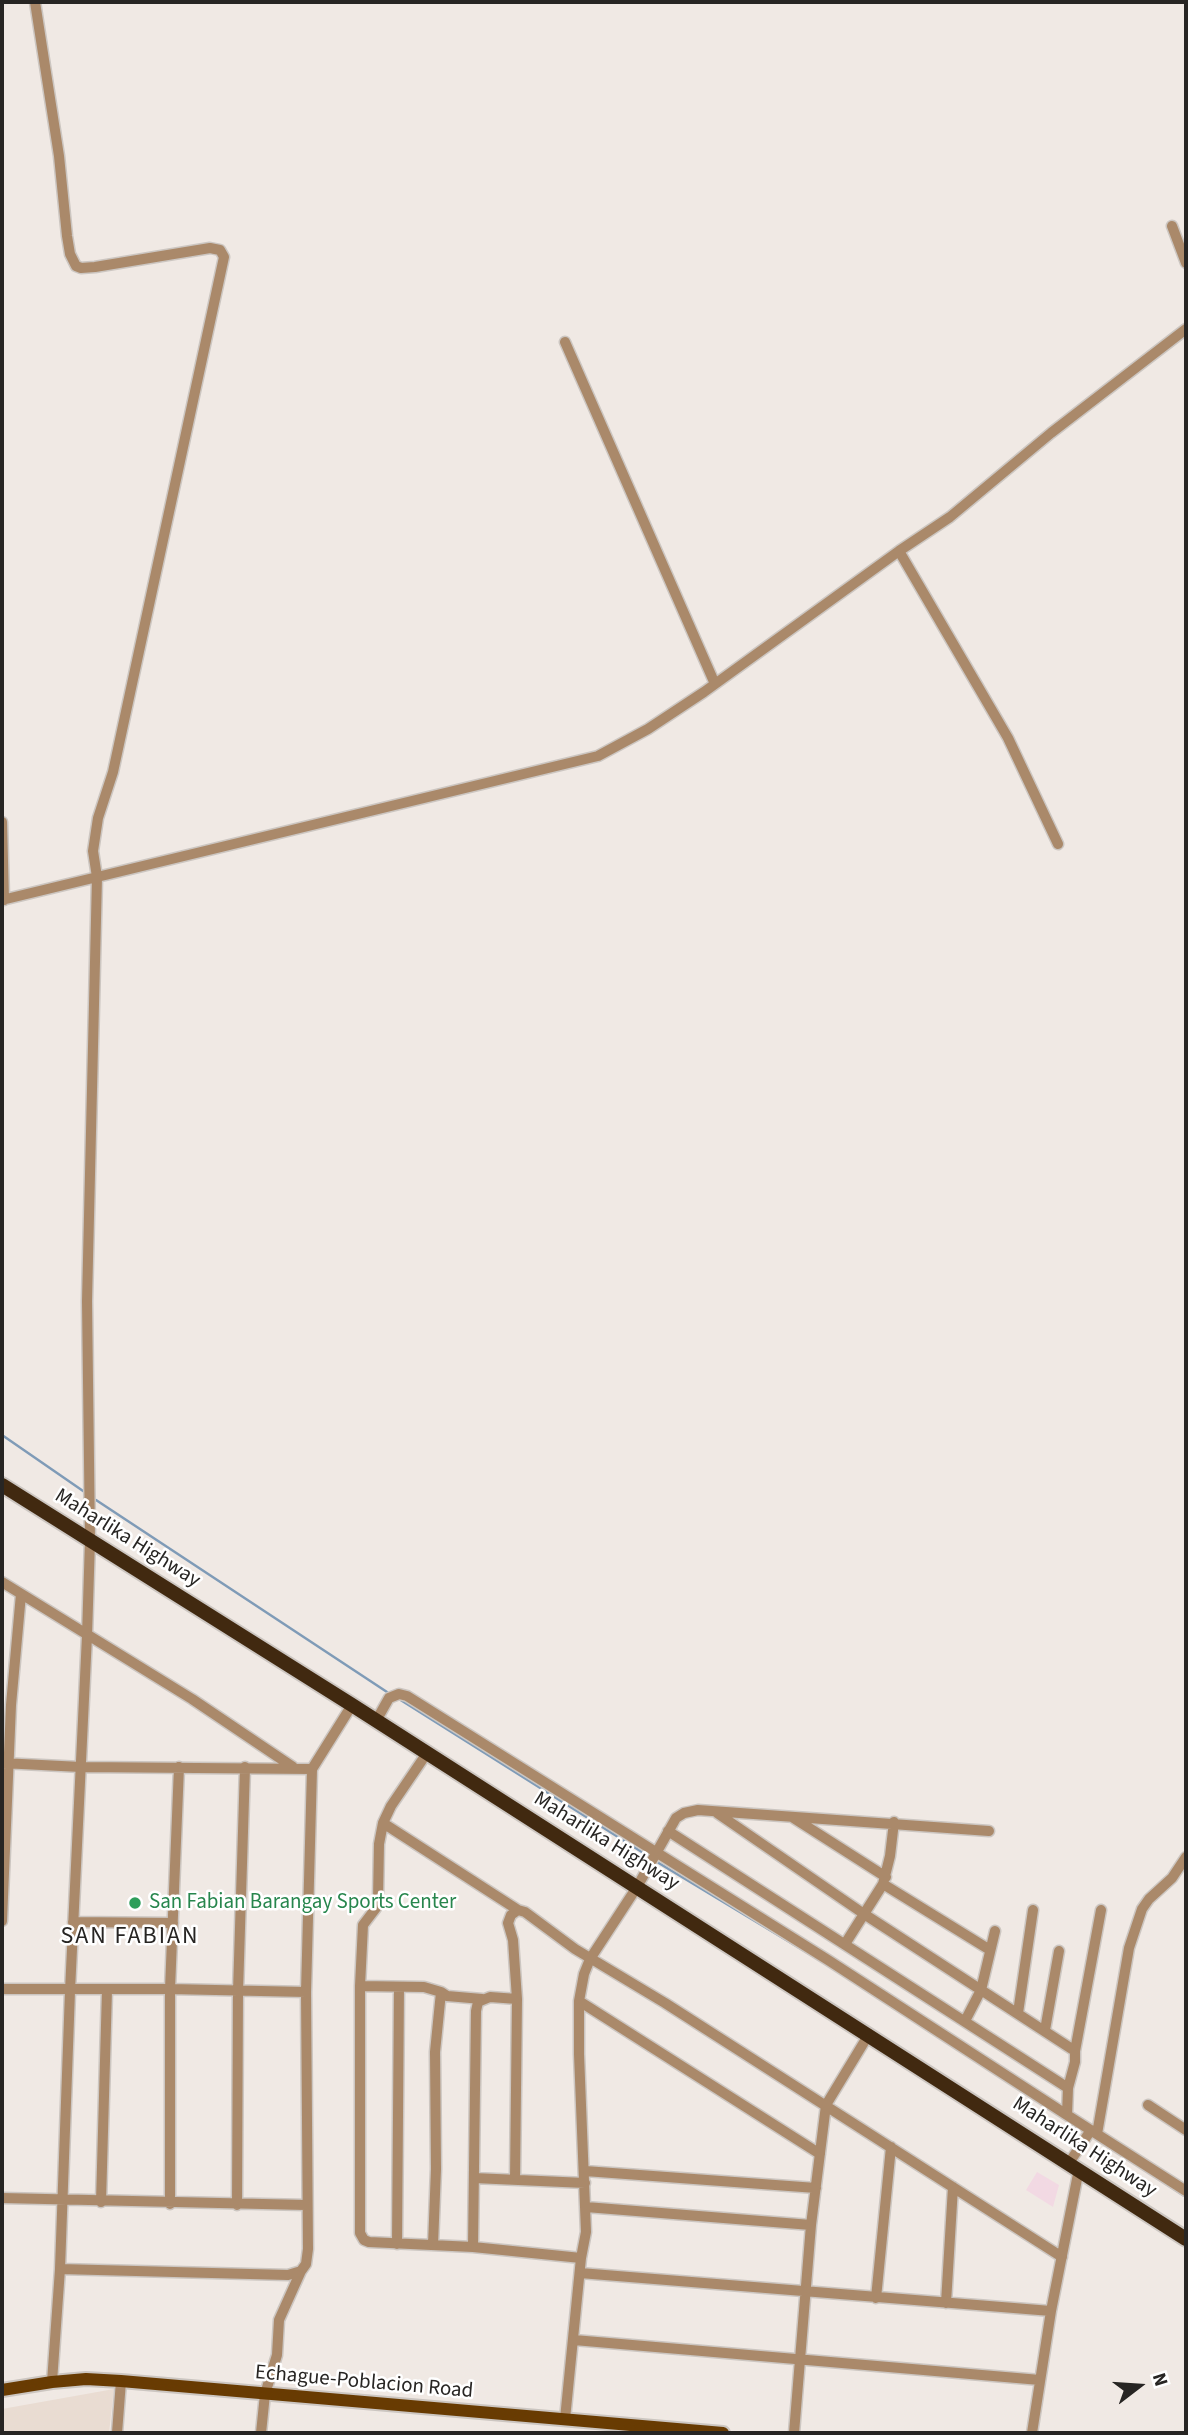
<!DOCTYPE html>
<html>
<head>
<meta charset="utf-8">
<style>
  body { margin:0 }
  #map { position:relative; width:1188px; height:2435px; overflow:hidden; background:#f0e9e4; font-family:"Source Sans 3",sans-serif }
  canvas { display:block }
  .frame { position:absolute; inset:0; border:4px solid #272523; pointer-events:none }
  .north { position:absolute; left:1104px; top:2351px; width:70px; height:70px; -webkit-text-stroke:5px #fff; paint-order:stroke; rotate:73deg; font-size:19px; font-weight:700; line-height:28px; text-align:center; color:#272523 }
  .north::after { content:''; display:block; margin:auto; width:24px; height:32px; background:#272523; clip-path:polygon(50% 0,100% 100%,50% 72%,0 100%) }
</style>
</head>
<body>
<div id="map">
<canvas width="1188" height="2435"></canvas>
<div class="frame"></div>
<div class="north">N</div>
</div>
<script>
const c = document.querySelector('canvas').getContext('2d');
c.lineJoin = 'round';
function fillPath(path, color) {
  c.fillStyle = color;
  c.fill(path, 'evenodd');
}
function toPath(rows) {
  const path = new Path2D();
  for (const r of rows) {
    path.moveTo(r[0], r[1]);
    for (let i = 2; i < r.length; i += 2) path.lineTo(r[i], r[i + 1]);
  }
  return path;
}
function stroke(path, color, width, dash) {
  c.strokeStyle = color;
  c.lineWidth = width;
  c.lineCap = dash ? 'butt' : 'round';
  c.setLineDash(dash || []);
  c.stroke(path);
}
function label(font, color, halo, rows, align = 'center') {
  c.font = font + ' "Source Sans 3",sans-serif';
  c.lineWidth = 5;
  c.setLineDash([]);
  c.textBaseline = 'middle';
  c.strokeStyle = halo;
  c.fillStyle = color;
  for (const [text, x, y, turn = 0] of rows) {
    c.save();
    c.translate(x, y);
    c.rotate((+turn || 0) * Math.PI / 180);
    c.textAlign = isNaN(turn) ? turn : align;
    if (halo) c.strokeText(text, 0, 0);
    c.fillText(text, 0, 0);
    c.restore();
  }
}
const commercial = toPath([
  [1037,2172,1059,2185,1053,2207,1026,2190]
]);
const built = toPath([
  [114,2389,109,2433,2,2433,2,2409]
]);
const stream = toPath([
  [2,1435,86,1493],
  [96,1500,387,1692],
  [399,1699,645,1854],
  [657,1862,821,1961],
  [1151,2174,1186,2197]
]);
const minor = toPath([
  [35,2,59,156,67,236,70,254,76,266,81,268,95,267,210,248,220,250,224,257,113,772,98,818,93,851,97,877,87,1301,90,1540,87,1636,70,1991,60,2269,52,2382],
  [1172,226,1186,263],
  [565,342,715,684],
  [899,551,1008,738,1058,844],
  [2,822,4,900],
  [2,900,598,756,648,729,704,692,899,551,950,517,1051,433,1186,329],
  [2,1582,192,1699,293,1767],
  [376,1721,389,1698,399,1694,407,1696,828,1960,1067,2115],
  [427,1753,391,1806,383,1823,379,1844,378,1900,376,1908,363,1925,360,1986,360,2233,364,2240,369,2242,473,2247,581,2258],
  [2,1763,81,1767,312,1769],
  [717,1813,864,1914,1075,2051,1075,2062,1068,2088,1067,2115,1186,2191],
  [792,1817,886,1877],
  [383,1823,518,1910],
  [668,1831,1068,2088],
  [883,1884,990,1950],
  [2,1921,11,1705,21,1594],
  [73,1922,173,1923],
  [845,1944,883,1884,890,1856,894,1822],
  [360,1986,424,1987,441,1992,435,2052,436,2169,433,2245],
  [2,1989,170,1989,306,1992],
  [441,1992,447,1996,482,1999],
  [517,1999,513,1940,508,1923,511,1915,518,1910,525,1912,575,1949,665,2003,1062,2257],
  [579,2001,820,2154],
  [1018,2013,1033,1910],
  [965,2021,981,1990,995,1931],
  [1045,2030,1059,1951],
  [1075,2051,1101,1910],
  [1148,2105,1186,2130],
  [1097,2134,1129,1948,1142,1909,1149,1899,1172,1878,1186,1857],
  [1069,2163,1091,2130],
  [585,2171,816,2188],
  [474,2178,585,2183],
  [2,2198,306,2205],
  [101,2202,107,1990],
  [170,2204,170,1989,179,1767],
  [237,2205,238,1992,245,1767],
  [586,2207,811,2225],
  [397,2244,399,1987],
  [473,2247,476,2011,478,2002,490,1997,517,1999,515,2180],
  [60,2269,288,2275,301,2271,306,2264,308,2249,306,1992,312,1769,352,1705],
  [580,2273,1051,2311],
  [876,2298,891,2147],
  [946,2303,953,2187],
  [574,2340,1040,2380],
  [565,2419,581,2258,586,2232,579,2054,579,2001,584,1974,590,1959,637,1887,676,1818,684,1813,698,1810,989,1831],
  [117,2433,121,2381],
  [261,2433,265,2394,277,2355,279,2320,301,2271],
  [794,2433,811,2225,826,2105,869,2034],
  [1032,2433,1051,2311,1079,2169]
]);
const major = toPath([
  [2,2390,52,2382,86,2379,121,2381,723,2433]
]);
const highway = toPath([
  [2,1485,352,1705,1186,2239]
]);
const markers = [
  [135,1903,7,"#2e9e5b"]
];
const streetNames = [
  ["Maharlika Highway",127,1539,32],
  ["Maharlika Highway",606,1842,32],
  ["Maharlika Highway",1084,2148,33],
  ["Echague-Poblacion Road",364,2383,5]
];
const leisureNames = [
  ["San Fabian Barangay Sports Center",149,1903]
];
const quarterNames = [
  ["SAN FABIAN",130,1938]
];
fillPath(commercial, '#f2d9e3');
fillPath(built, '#e9dcd2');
stroke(stream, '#7f9bb7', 2.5);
stroke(minor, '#ccc6c1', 13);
stroke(major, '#ccc6c1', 16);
stroke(highway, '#ccc6c1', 18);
stroke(minor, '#aa896a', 10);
stroke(major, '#683b02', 12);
stroke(highway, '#412910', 14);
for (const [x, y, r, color] of markers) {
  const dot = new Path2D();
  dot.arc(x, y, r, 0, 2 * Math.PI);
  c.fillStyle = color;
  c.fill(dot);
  stroke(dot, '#fff', 2.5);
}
label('21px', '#272523', '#fff', streetNames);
label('21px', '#27864d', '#fff', leisureNames, 'left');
c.letterSpacing = '2px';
label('24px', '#272523', '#fff', quarterNames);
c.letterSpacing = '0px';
</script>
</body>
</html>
